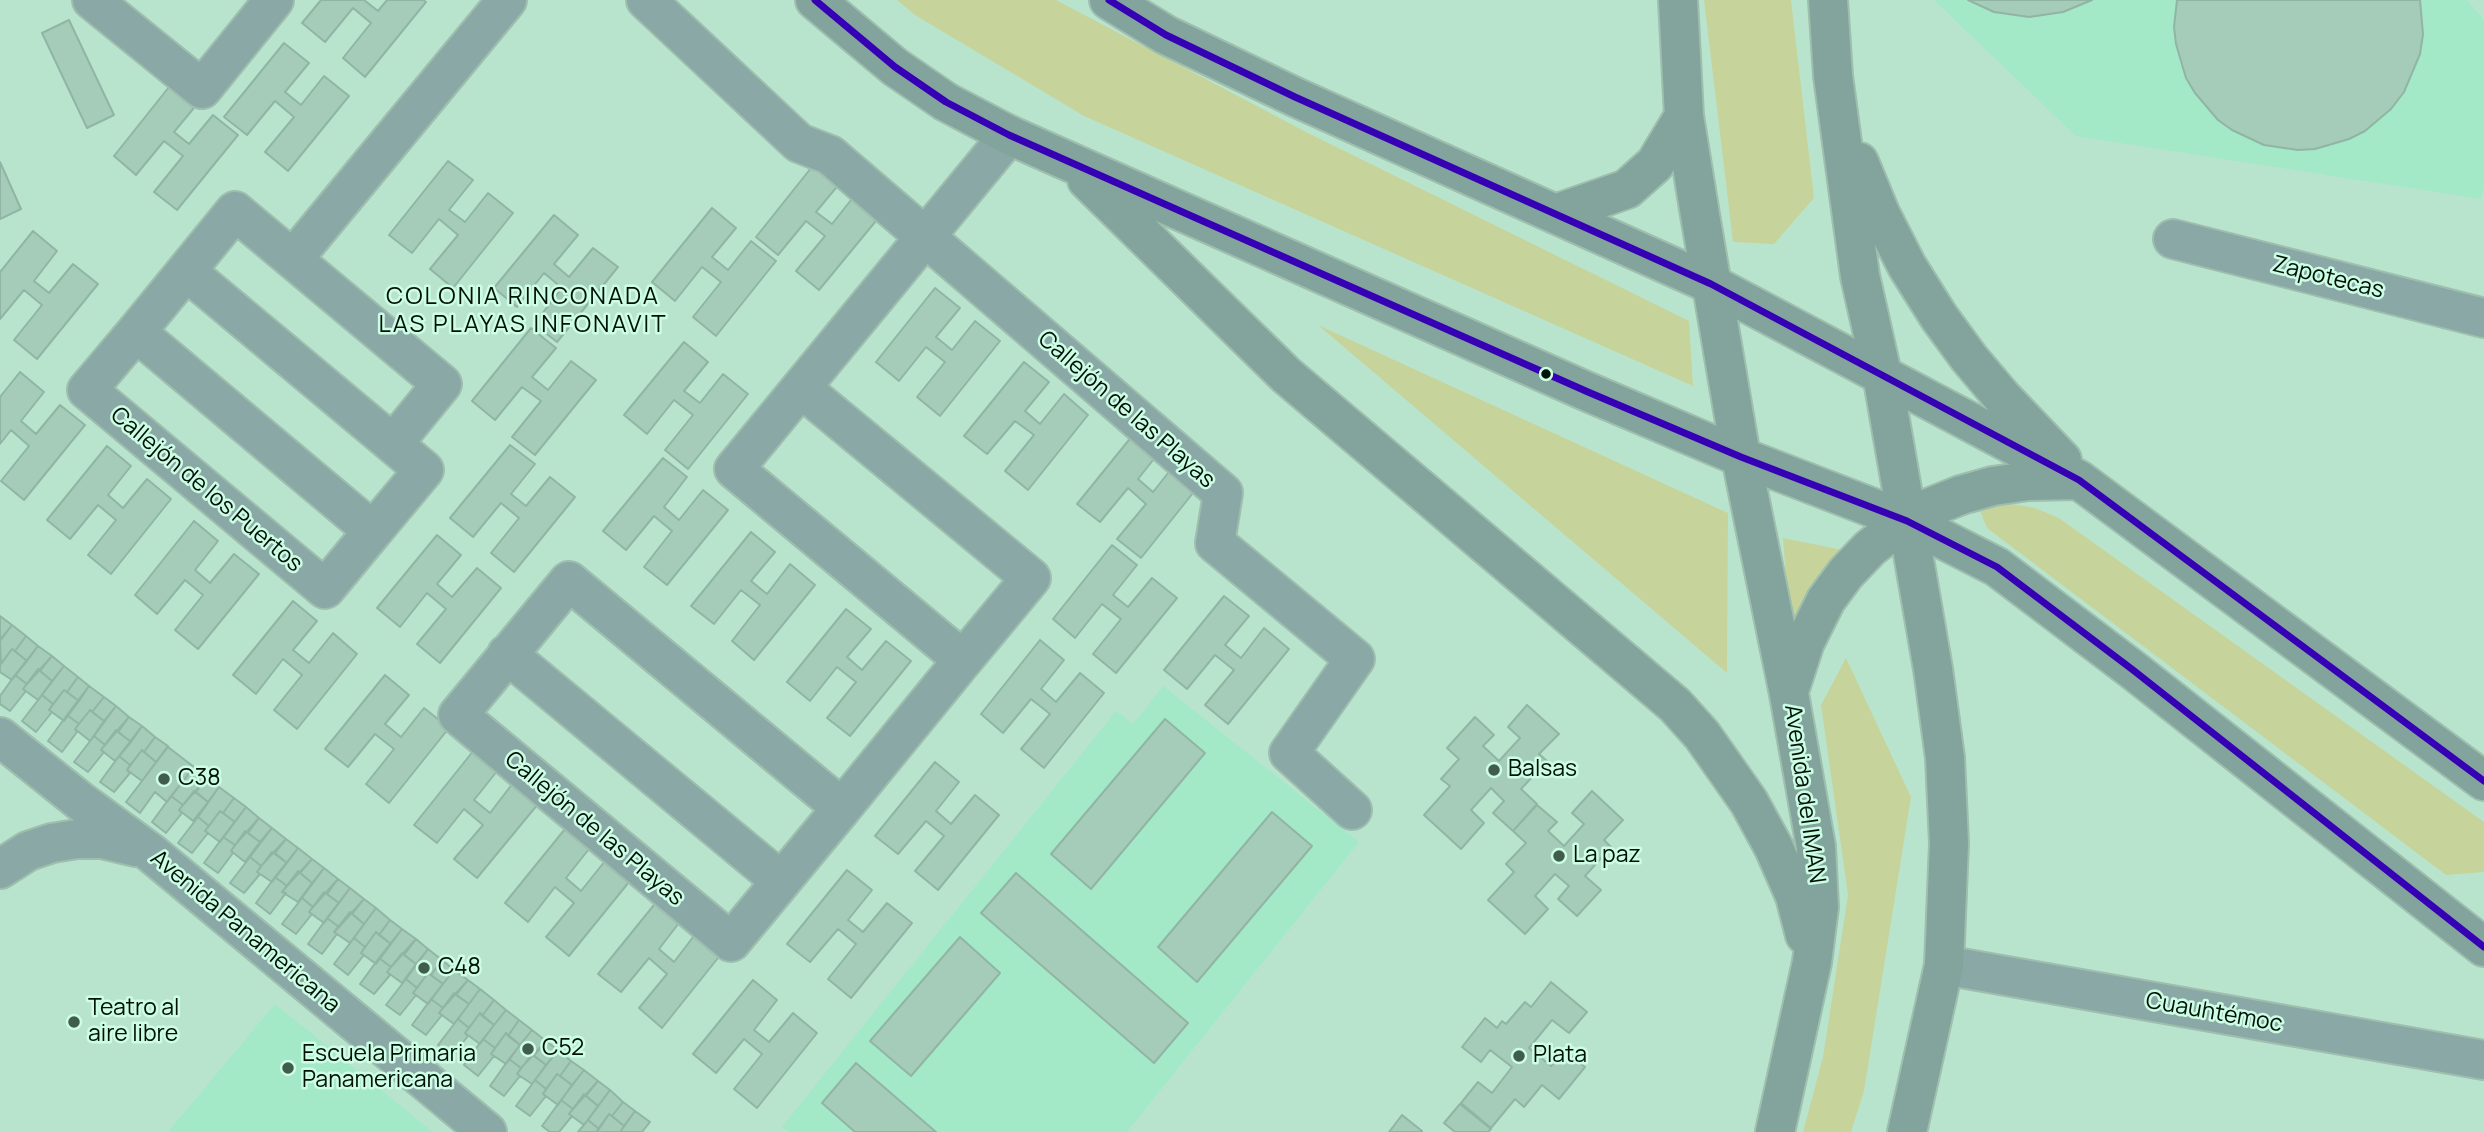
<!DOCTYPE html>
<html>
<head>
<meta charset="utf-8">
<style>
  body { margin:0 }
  canvas { display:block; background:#b8e4ce }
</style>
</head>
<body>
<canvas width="2484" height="1132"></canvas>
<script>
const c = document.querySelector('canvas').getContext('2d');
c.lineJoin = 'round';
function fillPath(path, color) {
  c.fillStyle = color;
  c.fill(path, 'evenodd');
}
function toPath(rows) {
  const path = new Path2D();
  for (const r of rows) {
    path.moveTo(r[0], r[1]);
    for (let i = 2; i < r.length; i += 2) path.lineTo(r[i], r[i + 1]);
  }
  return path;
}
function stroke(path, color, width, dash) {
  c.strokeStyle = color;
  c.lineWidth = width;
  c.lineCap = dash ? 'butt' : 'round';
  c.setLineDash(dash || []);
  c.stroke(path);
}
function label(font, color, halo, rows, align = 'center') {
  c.font = font + ' Manrope,sans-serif';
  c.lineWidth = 5;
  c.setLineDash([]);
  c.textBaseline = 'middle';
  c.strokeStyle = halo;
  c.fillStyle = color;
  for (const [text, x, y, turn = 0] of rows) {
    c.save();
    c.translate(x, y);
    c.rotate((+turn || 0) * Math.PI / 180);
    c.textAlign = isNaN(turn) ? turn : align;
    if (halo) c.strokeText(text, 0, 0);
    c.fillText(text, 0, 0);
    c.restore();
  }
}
const built = toPath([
  [1934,0,2467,0,2484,20,2484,186,2481,199,2076,136],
  [1163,686,1359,842,1127,1132,789,1132,782,1127,1116,711,1133,724],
  [275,1004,433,1132,168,1132]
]);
const green = toPath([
  [897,0,1056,0,1308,133,1689,321,1693,386,1084,116,915,15],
  [1704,0,1791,0,1814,198,1774,244,1733,242],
  [1318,325,1728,513,1727,673],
  [2002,502,2035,508,2059,518,2484,822,2484,872,2446,875,1987,528,1979,508],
  [1783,538,1843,550,1790,629],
  [1846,658,1911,797,1864,1091,1851,1132,1803,1132,1823,1057,1848,895,1821,705]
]);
const building = toPath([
  [321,0,364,0,378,11,387,0,423,0,426,2,365,77,343,58,371,23,353,8,325,42,302,23,321,0],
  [1968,0,2092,0,2063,12,2029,17,1994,12,1968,0],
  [2177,0,2420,0,2423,34,2420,54,2404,92,2391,109,2365,131,2349,139,2315,149,2298,150,2264,145,2232,130,2218,120,2195,93,2186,78,2176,44,2174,27,2177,0],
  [69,20,114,115,87,128,42,33,69,20],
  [284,43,309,63,285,92,301,105,324,76,349,96,288,171,265,152,294,117,275,101,247,135,224,117,284,43],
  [173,82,198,103,174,132,189,144,213,115,238,135,177,210,154,192,183,156,164,141,136,175,114,156,173,82],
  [448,161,473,180,449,210,465,222,488,193,513,213,453,288,430,269,458,235,439,219,412,253,389,235,448,161],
  [0,162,21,209,0,219,0,162],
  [815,163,840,183,816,212,832,224,855,195,880,216,819,290,796,271,825,236,806,221,778,255,756,237,815,163],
  [712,208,736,228,712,257,728,270,751,241,776,261,716,336,693,317,721,282,702,267,675,301,652,282,712,208],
  [554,215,578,235,554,264,569,277,593,248,618,267,557,342,534,324,562,288,544,273,517,307,494,288,554,215],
  [33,231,57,251,34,281,49,293,73,264,98,284,37,359,14,340,42,305,24,290,0,319,0,272,33,231],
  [935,288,960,308,936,337,952,350,975,321,1000,341,940,416,917,397,945,362,926,347,899,381,876,362,935,288],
  [531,328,556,348,532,377,548,390,571,361,596,380,535,455,512,437,541,401,522,387,495,420,472,401,531,328],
  [684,342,708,362,684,391,700,403,723,374,748,394,688,469,665,450,693,415,674,400,647,434,624,415,684,342],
  [1024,362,1049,382,1025,411,1040,424,1064,394,1088,415,1028,490,1005,471,1034,435,1015,421,987,454,964,436,1024,362],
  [20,372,44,392,21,421,36,434,60,405,85,425,24,500,1,481,29,446,11,430,0,444,0,397,20,372],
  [1137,430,1161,450,1138,479,1153,492,1176,463,1201,483,1141,558,1117,539,1146,504,1128,488,1100,522,1077,504,1137,430],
  [510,445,535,464,511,494,526,506,550,477,575,497,514,572,491,553,519,518,501,503,473,537,450,518,510,445],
  [107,446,131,466,108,495,123,508,147,479,171,499,111,574,88,555,116,520,98,505,70,539,47,520,107,446],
  [663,458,687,477,664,507,679,520,703,490,728,510,667,585,644,567,672,531,654,516,626,550,603,531,663,458],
  [194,521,218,541,195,570,210,583,234,554,259,574,198,649,175,630,203,595,185,580,157,614,135,595,194,521],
  [751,532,775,552,751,581,767,594,790,564,815,585,754,660,732,641,760,605,741,590,714,624,691,606,751,532],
  [437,535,461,555,437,584,452,597,477,568,501,588,440,663,417,644,446,609,427,593,400,627,377,608,437,535],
  [1112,545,1137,565,1113,595,1128,607,1152,578,1177,598,1116,673,1093,654,1121,619,1102,604,1075,638,1053,619,1112,545],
  [1224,596,1249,616,1225,645,1241,658,1264,628,1289,649,1228,724,1205,705,1234,670,1215,655,1187,689,1164,670,1224,596],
  [293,601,317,621,293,650,309,663,333,633,357,654,297,729,274,710,302,675,283,659,256,694,233,675,293,601],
  [846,609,871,629,847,657,862,670,886,641,911,661,850,736,827,718,856,682,837,667,810,701,787,682,846,609],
  [0,616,12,625,0,640,0,616],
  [12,625,26,636,15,651,12,649,1,664,0,641,12,625],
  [26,636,38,646,27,661,15,651,26,636],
  [1040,640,1064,660,1041,689,1056,702,1080,673,1104,693,1044,768,1021,749,1050,714,1031,699,1003,733,981,714,1040,640],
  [38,646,52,656,27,684,15,675,38,646],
  [12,649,27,661,12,680,0,672,0,665,12,649],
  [52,656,64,666,52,681,40,671,52,656],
  [64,666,78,677,67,692,64,690,53,704,42,695,64,666],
  [38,669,52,681,38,700,23,689,38,669],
  [15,675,27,684,23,689,26,691,10,711,0,704,0,696,15,675],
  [385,675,409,695,385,724,401,737,424,708,449,728,389,803,366,784,394,749,375,734,348,767,325,749,385,675],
  [78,677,89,686,79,701,67,692,78,677],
  [89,686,104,697,92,712,90,710,79,724,67,715,89,686],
  [64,690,79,701,64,721,49,710,64,690],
  [42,695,53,704,49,710,52,712,36,732,22,721,42,695],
  [104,697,116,706,104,721,92,712,104,697],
  [1527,705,1559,734,1539,754,1547,761,1521,789,1537,804,1513,831,1493,813,1504,801,1491,788,1471,810,1484,823,1461,849,1424,815,1450,786,1441,779,1459,759,1447,748,1475,717,1494,735,1483,746,1499,761,1520,738,1508,727,1527,705],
  [116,706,129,717,105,745,94,736,116,706],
  [90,710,104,721,90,741,75,729,90,710],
  [67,715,79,724,75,729,77,732,62,752,48,741,67,715],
  [129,717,142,726,131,742,118,732,129,717],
  [1165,719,1205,753,1091,889,1051,854,1165,719],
  [142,726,155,737,144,752,142,750,130,765,119,756,142,726],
  [116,730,131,742,115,761,101,750,116,730],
  [94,736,105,745,101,750,104,752,88,772,74,762,94,736],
  [155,737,168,746,156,762,144,752,155,737],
  [168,747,194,767,167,802,155,792,140,813,126,802,168,747],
  [142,750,156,762,142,781,127,770,142,750],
  [474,750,498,770,474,800,490,813,513,783,538,804,477,878,454,859,483,825,464,809,437,843,414,825,474,750],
  [119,756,130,765,127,770,130,773,114,792,100,782,119,756],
  [935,762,959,782,936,811,951,824,975,795,999,815,938,890,915,871,944,836,926,821,898,854,875,836,935,762],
  [194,767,207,778,183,805,171,796,194,767],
  [207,778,219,787,208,802,196,792,207,778],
  [219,787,234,798,223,813,220,811,209,826,198,817,219,787],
  [194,791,208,802,193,821,179,810,194,791],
  [1592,791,1623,820,1604,840,1611,847,1585,876,1601,890,1577,916,1558,899,1569,886,1555,874,1535,896,1548,909,1525,934,1488,900,1514,872,1506,864,1526,843,1513,831,1537,805,1557,822,1548,831,1564,846,1584,824,1572,813,1592,791],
  [171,796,183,805,179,810,182,813,166,833,152,822,171,796],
  [234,798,246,807,235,822,223,813,234,798],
  [246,807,259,818,235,845,223,837,246,807],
  [220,811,235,822,220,842,205,831,220,811],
  [1272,812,1312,846,1197,982,1158,947,1272,812],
  [198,817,209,826,205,831,208,833,192,853,178,843,198,817],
  [259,818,272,828,260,842,248,833,259,818],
  [272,828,286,839,261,866,250,857,272,828],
  [565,829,589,849,566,878,581,891,605,861,629,882,569,956,546,937,574,903,555,887,528,922,505,903,565,829],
  [245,831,260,842,245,862,231,851,245,831],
  [223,837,235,845,231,851,233,853,218,873,204,863,223,837],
  [286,839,298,848,287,863,275,853,286,839],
  [298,848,312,859,287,886,275,877,298,848],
  [272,852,287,863,272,882,257,872,272,852],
  [250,857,261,866,257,872,260,874,244,893,230,883,250,857],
  [312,859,324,868,312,883,300,873,312,859],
  [324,868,338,879,313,907,302,898,324,868],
  [847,870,872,890,848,920,863,932,887,903,912,923,851,998,828,979,856,944,838,929,810,962,787,944,847,870],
  [298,871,312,883,298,902,282,892,298,871],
  [1016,873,1188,1023,1154,1063,981,913,1016,873],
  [275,877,287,886,282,892,286,893,270,914,256,903,275,877],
  [338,879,350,888,339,903,327,894,338,879],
  [350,888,364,899,339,927,327,918,350,888],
  [324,892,339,903,324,923,309,912,324,892],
  [302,898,313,907,309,912,312,914,296,934,282,924,302,898],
  [364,899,376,908,364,924,352,914,364,899],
  [658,900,682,919,659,949,674,962,697,932,722,953,662,1028,639,1008,667,974,649,958,621,992,598,974,658,900],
  [376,908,390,920,379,935,376,932,365,947,354,938,376,908],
  [350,912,364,924,350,943,334,932,350,912],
  [327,918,339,927,334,932,337,934,322,954,308,944,327,918],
  [390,920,402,929,391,944,379,935,390,920],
  [402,929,416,939,391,967,379,958,402,929],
  [376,932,391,944,376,964,361,953,376,932],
  [960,937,1000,973,911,1076,870,1041,960,937],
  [354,938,365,947,361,953,364,955,348,975,334,964,354,938],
  [416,939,428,949,416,964,404,955,416,939],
  [428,949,442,960,431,975,428,973,417,988,406,979,428,949],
  [402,953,416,964,402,983,387,972,402,953],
  [379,958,391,967,387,972,390,975,374,994,360,984,379,958],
  [442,960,454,970,443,984,431,975,442,960],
  [454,970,468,980,443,1008,431,999,454,970],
  [428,973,443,984,428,1004,413,993,428,973],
  [406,979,417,988,413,993,416,995,400,1015,386,1005,406,979],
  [468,980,480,989,469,1004,456,995,468,980],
  [753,980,777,1000,754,1030,769,1042,793,1013,817,1033,757,1108,734,1089,762,1054,744,1039,716,1073,693,1054,753,980],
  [1551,982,1587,1012,1569,1033,1552,1020,1529,1048,1551,1066,1564,1050,1585,1067,1559,1099,1542,1085,1524,1107,1515,1099,1491,1128,1461,1103,1478,1082,1492,1093,1512,1067,1490,1050,1481,1062,1462,1047,1485,1018,1497,1028,1502,1021,1506,1024,1525,1002,1531,1007,1551,982],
  [480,989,494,1000,482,1016,480,1013,469,1028,458,1019,480,989],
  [454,993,469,1004,454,1024,439,1013,454,993],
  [431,999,443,1008,439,1013,442,1015,426,1035,412,1025,431,999],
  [494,1000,506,1010,494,1025,482,1016,494,1000],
  [506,1010,519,1020,508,1036,506,1033,495,1048,483,1039,506,1010],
  [480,1013,494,1025,480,1044,465,1033,480,1013],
  [458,1019,469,1028,465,1033,468,1036,452,1056,438,1045,458,1019],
  [519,1020,532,1030,520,1045,508,1036,519,1020],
  [532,1030,546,1041,521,1068,509,1059,532,1030],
  [506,1033,520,1045,506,1064,491,1054,506,1033],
  [483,1039,495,1048,491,1054,494,1056,478,1076,464,1065,483,1039],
  [546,1041,558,1050,546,1065,534,1056,546,1041],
  [558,1050,571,1061,560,1076,557,1074,546,1089,535,1080,558,1050],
  [532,1054,546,1065,532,1084,517,1074,532,1054],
  [509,1059,521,1068,517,1074,520,1076,504,1096,490,1086,509,1059],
  [571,1061,584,1070,572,1085,560,1076,571,1061],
  [856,1063,936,1132,855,1132,822,1103,856,1063],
  [584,1070,598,1081,573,1109,561,1100,584,1070],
  [557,1074,572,1085,558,1105,543,1094,557,1074],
  [535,1080,546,1089,543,1094,546,1096,530,1116,516,1106,535,1080],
  [598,1081,610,1090,598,1106,586,1096,598,1081],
  [610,1090,623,1102,612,1116,609,1114,599,1129,588,1120,610,1090],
  [584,1094,598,1106,584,1125,569,1114,584,1094],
  [561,1100,573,1109,569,1114,572,1116,559,1132,550,1132,542,1126,561,1100],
  [623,1102,635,1111,624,1126,612,1116,623,1102],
  [1460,1104,1491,1129,1488,1132,1455,1132,1444,1123,1460,1104],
  [635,1111,650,1122,642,1132,620,1132,635,1111],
  [609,1114,624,1126,620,1132,596,1132,609,1114],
  [1402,1115,1422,1131,1422,1132,1389,1132,1402,1115],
  [588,1120,599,1129,596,1132,578,1132,588,1120]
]);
const minor = toPath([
  [92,0,202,89,274,0],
  [646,0,799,143,830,155,1223,493,1215,543,1355,659,1289,753,1352,810],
  [2173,239,2484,318],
  [293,259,507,0],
  [136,332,87,390,325,589,373,531,136,332,186,271,393,444,442,384,235,211,186,271],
  [801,388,1031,578,963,660,734,469,1009,135],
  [373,531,424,470,393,444],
  [569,581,842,808,731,942,458,715,569,581],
  [507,654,781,881],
  [0,737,80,801,151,853,487,1132],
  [842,808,963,660],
  [0,869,28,851,52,843,77,839,102,839,136,847],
  [1944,965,2484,1060]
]);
const major = toPath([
  [815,0,895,67,946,102,1009,135,1588,392,1741,457,1907,521,1997,567,2133,670,2484,947],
  [1109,0,1166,35,1295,97,1711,284,2079,480,2484,781],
  [1678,0,1684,116,1700,215,1741,457,1789,694,1816,847,1819,907,1812,962,1775,1132],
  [1828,0,1833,76,1860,276,1882,374,1933,669,1945,758,1949,843,1944,965,1907,1132],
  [1859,162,1880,213,1907,266,1939,317,1969,358,2002,397,2062,460],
  [1087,180,1286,375,1675,705,1702,735,1749,802,1774,848,1795,896,1805,935],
  [1555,214,1627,189,1655,164,1684,116],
  [1790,688,1805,642,1826,600,1846,573,1870,548,1897,527,1926,509,1961,495,1993,486,2028,481,2077,480]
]);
const bus1 = toPath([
  [815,0,895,67,946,102,1009,135,1588,392,1741,457,1907,521,1997,567,2133,670,2484,947],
  [1109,0,1166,35,1295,97,1711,284,2079,480,2484,781]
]);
const markers = [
  [1546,374,6,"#001208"],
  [1494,770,7,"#405c4d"],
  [164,779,7,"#405c4d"],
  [1559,856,7,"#405c4d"],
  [424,968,7,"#405c4d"],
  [74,1022,7,"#405c4d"],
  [528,1049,7,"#405c4d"],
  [1519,1056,7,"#405c4d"],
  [288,1068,7,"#405c4d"]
];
const streetNames = [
  ["Zapotecas",2328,278,14],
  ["Callejón de las Playas",1126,410,41],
  ["Callejón de los Puertos",206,490,40],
  ["Avenida del IMAN",1804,794,82],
  ["Callejón de las Playas",594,829,40],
  ["Avenida Panamericana",245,932,40],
  ["Cuauhtémoc",2214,1013,10]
];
const poiNames = [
  ["Balsas",1508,770],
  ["C38",178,779],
  ["La paz",1573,856],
  ["C48",438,968],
  ["Teatro al",88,1009],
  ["aire libre",88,1035],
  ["C52",542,1049],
  ["Escuela Primaria",302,1055],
  ["Panamericana",302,1081],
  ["Plata",1533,1056]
];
const neighbourhoodNames = [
  ["COLONIA RINCONADA",523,297],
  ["LAS PLAYAS INFONAVIT",523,325]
];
fillPath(built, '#a3e8c7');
fillPath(green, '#c6d49c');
fillPath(building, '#a5cbb9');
stroke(building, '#91b5a4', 2);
stroke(minor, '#9ebfae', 42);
stroke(major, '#9ebfae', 42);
stroke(minor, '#8aa9a6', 38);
stroke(major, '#83a39d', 38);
stroke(bus1, '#3600b5', 7);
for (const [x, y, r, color] of markers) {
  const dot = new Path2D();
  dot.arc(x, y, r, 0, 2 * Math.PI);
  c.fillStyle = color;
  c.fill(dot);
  stroke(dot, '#cdfde4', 2.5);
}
label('23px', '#001208', '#cdfde4', streetNames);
label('23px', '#001208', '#cdfde4', poiNames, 'left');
c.letterSpacing = '2px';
label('24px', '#001208', '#cdfde4', neighbourhoodNames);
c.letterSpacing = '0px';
</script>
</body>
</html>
